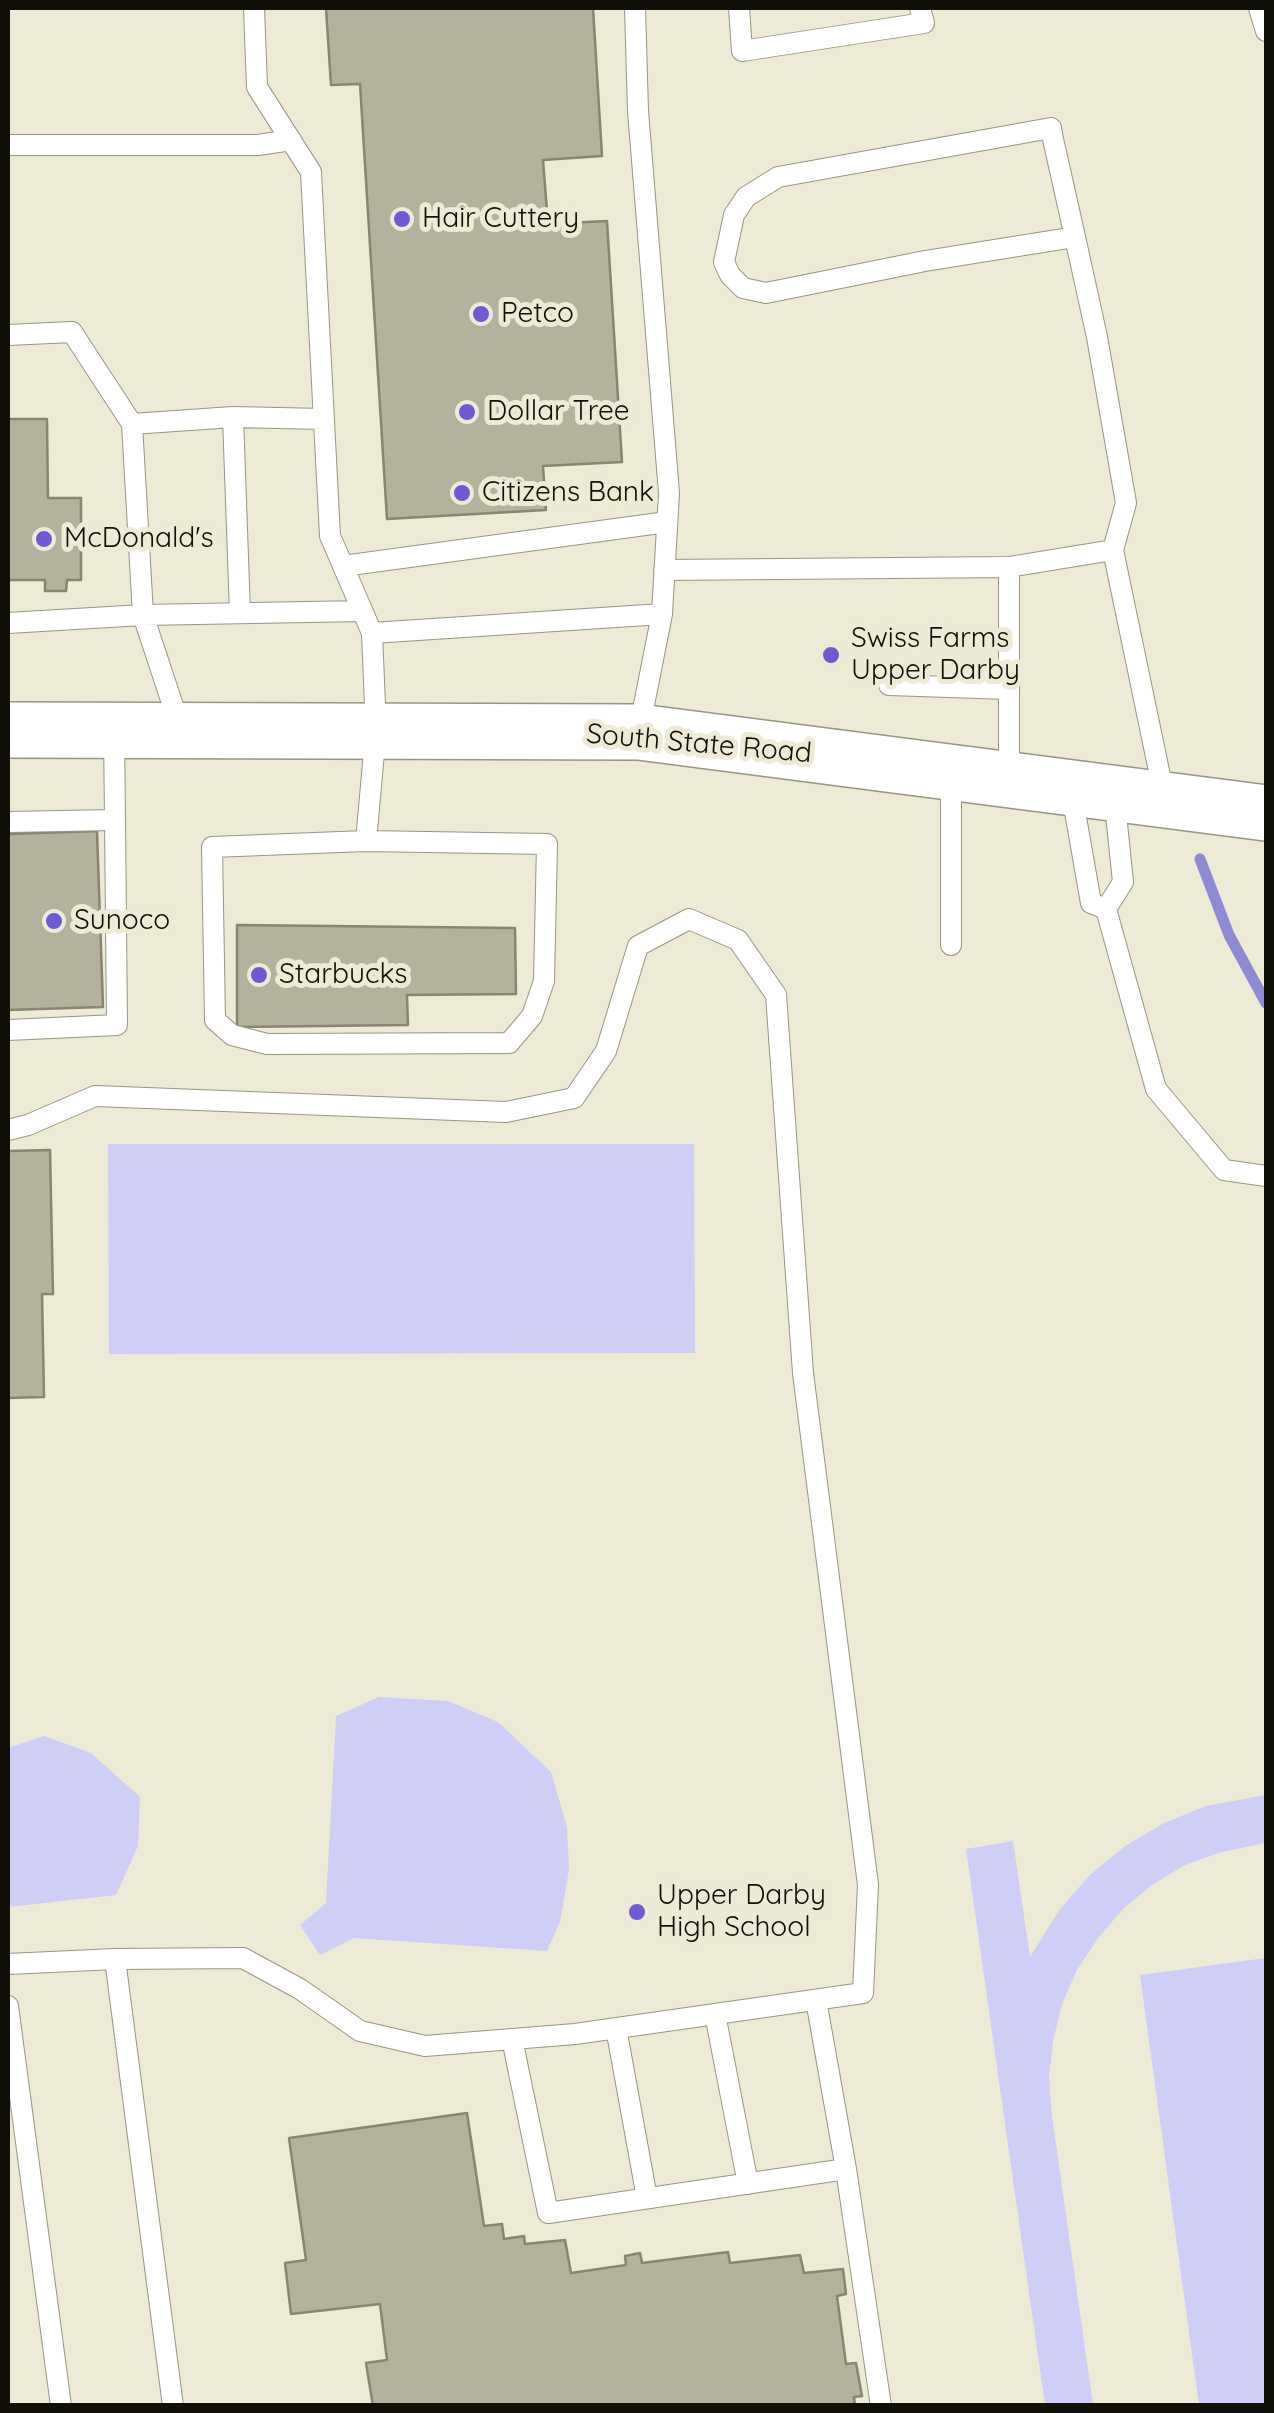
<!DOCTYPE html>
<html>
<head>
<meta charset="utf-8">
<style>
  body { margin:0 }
  #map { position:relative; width:1274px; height:2413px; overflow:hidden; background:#edead5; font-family:Quicksand,sans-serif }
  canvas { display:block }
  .frame { position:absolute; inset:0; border:10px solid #100f08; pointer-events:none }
</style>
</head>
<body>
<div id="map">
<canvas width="1274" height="2413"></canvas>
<div class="frame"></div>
</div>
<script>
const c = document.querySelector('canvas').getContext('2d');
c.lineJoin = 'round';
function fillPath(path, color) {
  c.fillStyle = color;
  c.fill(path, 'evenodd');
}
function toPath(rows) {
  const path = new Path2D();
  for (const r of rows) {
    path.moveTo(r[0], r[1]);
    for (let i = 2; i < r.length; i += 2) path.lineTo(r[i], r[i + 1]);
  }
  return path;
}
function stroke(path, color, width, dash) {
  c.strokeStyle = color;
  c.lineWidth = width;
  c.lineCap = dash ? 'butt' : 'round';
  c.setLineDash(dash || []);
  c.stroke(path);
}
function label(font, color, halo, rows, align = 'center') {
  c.font = font + ' Quicksand,sans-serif';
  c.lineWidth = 10;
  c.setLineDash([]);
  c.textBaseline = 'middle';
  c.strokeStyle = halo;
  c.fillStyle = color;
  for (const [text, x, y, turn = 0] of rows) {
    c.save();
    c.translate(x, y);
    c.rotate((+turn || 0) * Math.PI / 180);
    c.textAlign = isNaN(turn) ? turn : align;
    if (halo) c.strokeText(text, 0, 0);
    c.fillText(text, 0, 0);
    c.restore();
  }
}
const green = toPath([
  [108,1144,694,1144,695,1353,109,1354],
  [379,1697,448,1701,498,1722,551,1772,567,1827,569,1870,560,1922,547,1951,354,1938,320,1955,300,1925,326,1903,336,1716],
  [44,1736,91,1753,140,1797,138,1846,116,1895,8,1907,8,1748],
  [1266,1795,1266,1843,1221,1852,1185,1865,1152,1885,1123,1909,1098,1938,1077,1970,1062,2004,1053,2041,1049,2078,1052,2116,1093,2405,1045,2405,966,1849,1013,1841,1030,1957,1060,1909,1090,1875,1125,1846,1164,1823,1206,1806],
  [1266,1958,1266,2405,1199,2405,1140,1975]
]);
const stream = toPath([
  [1200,859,1229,935,1266,1003]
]);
const building = toPath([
  [326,8,593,8,602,156,543,160,548,224,607,221,622,462,543,466,546,510,387,519,360,84,331,85,326,8],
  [8,419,47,419,48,498,81,498,81,580,67,580,66,591,45,591,45,580,8,580,8,419],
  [97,831,103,1007,8,1010,8,834,97,831],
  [237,925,515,928,516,994,407,995,408,1025,237,1027,237,925],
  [50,1150,53,1294,42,1294,44,1397,8,1398,8,1151,50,1150],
  [467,2113,484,2226,502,2224,504,2239,524,2236,525,2244,565,2240,571,2273,626,2265,625,2256,640,2253,642,2263,728,2252,730,2263,800,2255,804,2273,843,2269,846,2294,837,2296,846,2364,856,2363,862,2396,854,2397,855,2406,373,2406,366,2363,387,2360,380,2304,291,2314,285,2263,306,2260,289,2138,467,2113]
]);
const service = toPath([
  [254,8,257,87,311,172,330,536,372,633,376,730,366,841,547,844,544,981,532,1016,509,1043,267,1044,232,1035,215,1020,212,847,366,841],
  [635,8,638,111,669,493,662,614,639,730],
  [739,8,742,51,924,23,920,8],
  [1259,8,1266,31],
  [8,145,258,145,291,140],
  [1075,237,925,261,766,293,743,288,730,275,724,262,734,215,746,197,778,177,1051,128,1053,139,1075,237,1097,337,1126,503,1113,550],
  [8,335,72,332,132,424,143,615,180,727],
  [233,417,324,419],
  [132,424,233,417,240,613],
  [343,566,667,522],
  [664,570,1009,567],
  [8,623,143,615,362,611],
  [372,633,662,614],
  [889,685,1009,689],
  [114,732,115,820],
  [1009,777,1009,567,1113,550,1164,795],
  [1071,789,1091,903,1106,909,1123,882,1114,795],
  [8,822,115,820,117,1025,8,1030],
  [1106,909,1156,1089,1224,1170,1266,1176],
  [951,945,951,774],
  [8,1130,28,1125,95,1096,506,1112,574,1098,606,1051,638,946,689,919,738,940,776,995,803,1373,868,1885,863,1993,575,2034,425,2046,360,2031,300,1989,243,1958,115,1959,8,1964],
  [115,1959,173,2406],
  [8,2006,61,2406],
  [715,2014,748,2184],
  [616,2028,647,2198],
  [512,2039,548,2213,846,2169,816,2000],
  [846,2169,881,2406]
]);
const primary = toPath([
  [8,730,639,732,1266,813]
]);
const markers = [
  [402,219,10,"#6d5ad4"],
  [481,314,10,"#6d5ad4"],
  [467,412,10,"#6d5ad4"],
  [462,493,10,"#6d5ad4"],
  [44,539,10,"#6d5ad4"],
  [831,655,10,"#6d5ad4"],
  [54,921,10,"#6d5ad4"],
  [259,975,10,"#6d5ad4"],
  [637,1912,10,"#6d5ad4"]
];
const poiNames = [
  ["Hair Cuttery",422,219],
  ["Petco",501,314],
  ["Dollar Tree",487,412],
  ["Citizens Bank",482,493],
  ["McDonald's",64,539],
  ["Swiss Farms",851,639],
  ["Upper Darby",851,671],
  ["Sunoco",74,921],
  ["Starbucks",279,975],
  ["Upper Darby",657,1896],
  ["High School",657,1928]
];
const streetNames = [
  ["South State Road",699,744,5]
];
fillPath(green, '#cfcef7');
stroke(stream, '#8e8ad4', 11);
fillPath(building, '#b4b19d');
stroke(building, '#888572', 2.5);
stroke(service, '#989682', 22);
stroke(primary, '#989682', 58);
stroke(service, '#fff', 20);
stroke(primary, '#fff', 55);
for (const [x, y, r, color] of markers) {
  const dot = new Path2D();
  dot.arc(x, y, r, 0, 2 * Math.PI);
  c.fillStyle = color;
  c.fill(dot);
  stroke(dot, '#edead5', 4);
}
label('28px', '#100f08', '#edead5', poiNames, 'left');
label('28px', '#100f08', '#edead5', streetNames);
</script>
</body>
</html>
